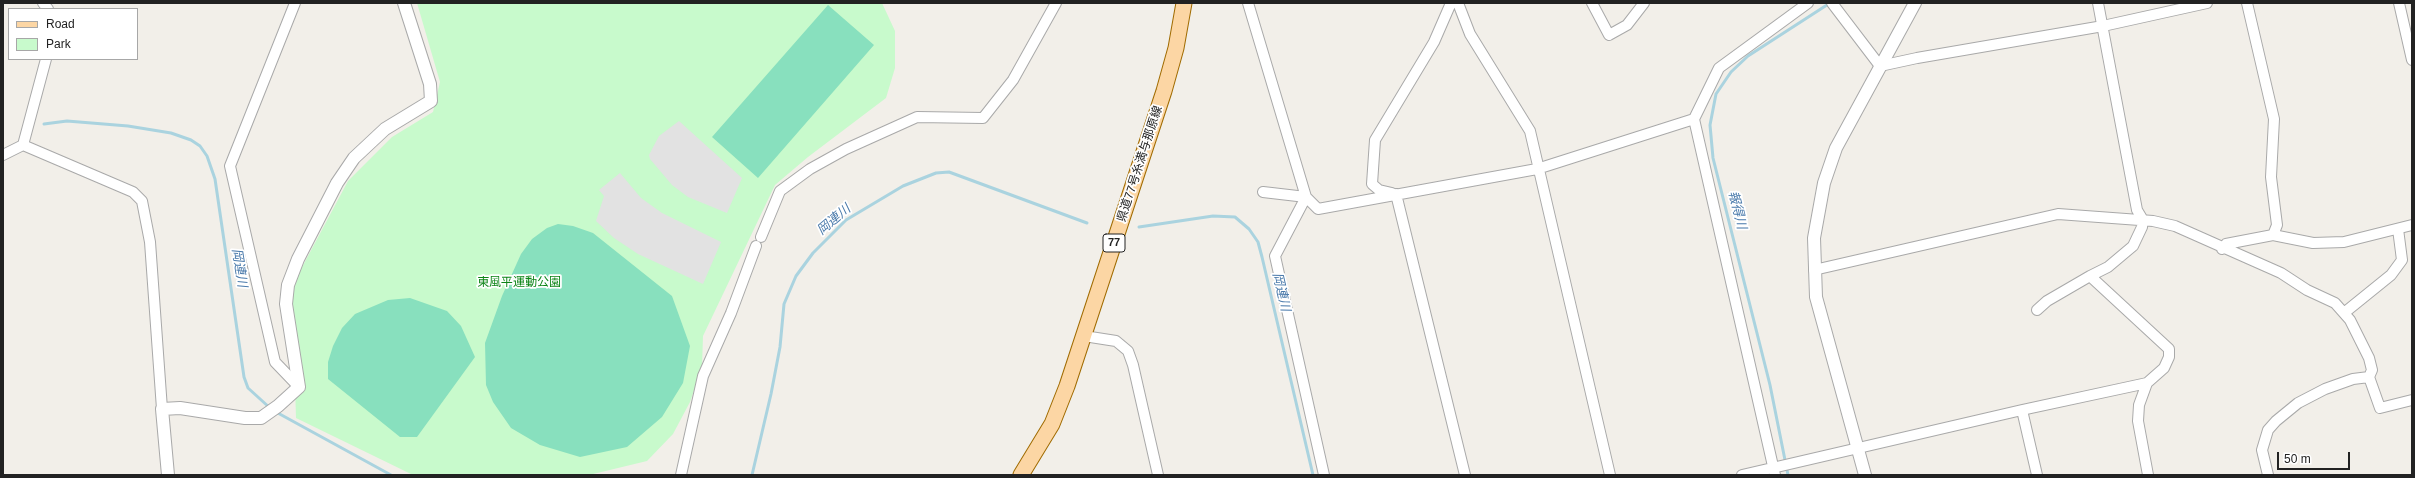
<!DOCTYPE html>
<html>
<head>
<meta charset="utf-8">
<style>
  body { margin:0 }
  #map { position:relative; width:2415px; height:478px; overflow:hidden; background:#f2efe9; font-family:Helvetica,sans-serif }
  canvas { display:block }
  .frame { position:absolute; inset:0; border:4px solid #222; pointer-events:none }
  .legend { position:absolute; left:8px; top:8px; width:130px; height:52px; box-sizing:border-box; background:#fff; border:1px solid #a7a7a7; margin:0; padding:5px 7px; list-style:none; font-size:12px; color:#222 }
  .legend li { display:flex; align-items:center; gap:8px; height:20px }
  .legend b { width:20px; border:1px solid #a7a7a7 }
  .scale { position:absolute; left:2277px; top:452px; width:73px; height:18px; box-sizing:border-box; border:2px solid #222; border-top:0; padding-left:5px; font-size:12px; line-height:14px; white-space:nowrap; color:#222; -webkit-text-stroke:3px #fff; paint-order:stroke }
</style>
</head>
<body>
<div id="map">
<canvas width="2415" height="478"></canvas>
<div class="frame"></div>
<ul class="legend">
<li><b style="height:5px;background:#fcd6a4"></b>Road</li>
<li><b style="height:11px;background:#c8facc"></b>Park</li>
</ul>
<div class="scale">50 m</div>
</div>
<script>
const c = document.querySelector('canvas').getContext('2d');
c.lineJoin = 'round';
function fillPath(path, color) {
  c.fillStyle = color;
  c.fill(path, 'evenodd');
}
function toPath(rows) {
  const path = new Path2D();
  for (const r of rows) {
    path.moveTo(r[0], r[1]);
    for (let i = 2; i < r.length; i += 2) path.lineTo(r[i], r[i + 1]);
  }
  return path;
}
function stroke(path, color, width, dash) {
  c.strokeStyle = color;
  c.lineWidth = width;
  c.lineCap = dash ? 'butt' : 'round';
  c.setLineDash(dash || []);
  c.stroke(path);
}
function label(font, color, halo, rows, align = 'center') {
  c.font = font + ' Helvetica,"Noto Sans JP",sans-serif';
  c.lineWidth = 3.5;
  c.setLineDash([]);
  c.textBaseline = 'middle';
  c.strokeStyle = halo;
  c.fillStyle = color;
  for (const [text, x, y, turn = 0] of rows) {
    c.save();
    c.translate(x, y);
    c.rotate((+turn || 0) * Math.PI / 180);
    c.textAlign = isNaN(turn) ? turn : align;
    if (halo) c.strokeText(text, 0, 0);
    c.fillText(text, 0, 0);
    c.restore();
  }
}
const park = toPath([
  [417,3,882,3,895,31,895,68,886,98,808,157,775,185,703,336,702,367,690,402,673,434,647,461,589,475,413,475,296,418,292,286,348,181,392,137,433,112,440,82]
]);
const pitch = toPath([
  [828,5,874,45,758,178,712,137],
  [558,224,573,226,593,233,672,296,690,346,683,383,662,417,627,447,580,457,540,445,511,428,493,402,486,385,485,343,502,296,521,254,532,239,547,228],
  [410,298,447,311,461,326,475,357,417,437,400,437,328,379,328,362,333,346,342,328,355,314,388,300]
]);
const parking = toPath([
  [679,121,742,178,727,213,688,197,672,185,650,159,649,155,659,136],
  [620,173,641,198,662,213,721,242,703,284,638,254,614,238,596,221,604,196,599,190]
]);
const stream = toPath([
  [44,124,67,121,128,126,171,133,191,140,200,146,207,156,215,179,244,377,248,388,270,408],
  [1139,227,1213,216,1235,217,1249,229,1258,242,1262,257,1313,475],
  [276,412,391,475],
  [752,475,771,394,780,347,784,304,796,276,813,253,846,220,903,186,936,173,949,172,1087,223],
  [1788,475,1770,385,1713,158,1710,125,1716,94,1731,72,1748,56,1830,3]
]);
const minor = toPath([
  [43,3,48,9],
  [295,3,230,166,275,362,299,387],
  [1248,3,1306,197,1275,256,1324,475],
  [1458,3,1470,34,1530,131,1610,475],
  [1592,3,1609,35,1627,25,1644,3],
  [1832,3,1880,66,1917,58,2103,26,2207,3],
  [2098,3,2137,210,2143,220,2142,227,2133,246,2108,267,2090,276,2169,349,2169,357,2164,368,2147,383,2139,405,2138,421,2148,475],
  [2247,3,2274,119,2271,177,2277,225,2273,235],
  [2399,3,2412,60],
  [23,145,133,192,142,201,150,242,162,409],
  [3,155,23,145,46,59],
  [1263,192,1306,197,1318,209,1537,169,1694,119],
  [1392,193,1379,190,1372,184,1375,140,1434,42,1451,3],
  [1396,194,1465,475],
  [761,237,780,191,810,169,846,149,917,117,983,118,1013,80,1056,3],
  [2222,249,2226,244,2273,235,2313,243,2344,242,2412,225],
  [1814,270,2058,214,2153,221,2175,226,2281,273,2307,290,2335,303,2350,320,2369,358,2372,370,2369,377,2380,408,2412,400],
  [2037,310,2047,301,2090,276],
  [2344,313,2391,275,2402,260,2398,229],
  [1084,336,1116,341,1128,351,1133,365,1158,475],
  [2022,410,2037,475],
  [681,475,703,376,731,313,756,246],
  [1742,475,2022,410,2147,383],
  [1775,475,1694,119,1719,68,1808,3],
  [2268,475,2262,450,2268,430,2276,421,2298,403,2325,389,2353,379,2369,377]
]);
const tertiary = toPath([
  [168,475,162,409,180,408,245,418,261,418,278,406,299,387,286,304,288,285,298,259,337,183,354,158,385,129,431,101,430,84,404,3],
  [1865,475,1816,297,1814,238,1824,183,1836,148,1915,3]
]);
const primary = toPath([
  [1021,475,1052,424,1067,386,1164,91,1176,48,1184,3]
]);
const shields = [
  [1114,243,22]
];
const shieldNames = [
  ["77",1114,243]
];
const streetNames = [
  ["県道77号糸満与那原線",1140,164,-72]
];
const parkNames = [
  ["東風平運動公園",519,283]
];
const waterNames = [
  ["報得川",1737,210,76],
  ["岡連川",834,220,-40],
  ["岡連川",239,268,81],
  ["岡連川",1281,292,77]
];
fillPath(park, '#c8facc');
fillPath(pitch, '#88e0be');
fillPath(parking, '#e2e2e2');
stroke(stream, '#aad3df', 3);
stroke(minor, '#a9a9a9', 12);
stroke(tertiary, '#a9a9a9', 14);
stroke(primary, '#a06b00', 17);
stroke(minor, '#fff', 10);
stroke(tertiary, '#fff', 12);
stroke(primary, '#fcd6a4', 15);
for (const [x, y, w] of shields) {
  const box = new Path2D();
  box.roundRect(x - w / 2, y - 9, w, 18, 3);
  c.fillStyle = '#fff';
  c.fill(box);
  stroke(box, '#222', 1);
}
label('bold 11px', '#222', null, shieldNames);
label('12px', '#222', '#fff', streetNames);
label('12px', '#0c8416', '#fff', parkNames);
label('italic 13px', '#4a7aab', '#fff', waterNames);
</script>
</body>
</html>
